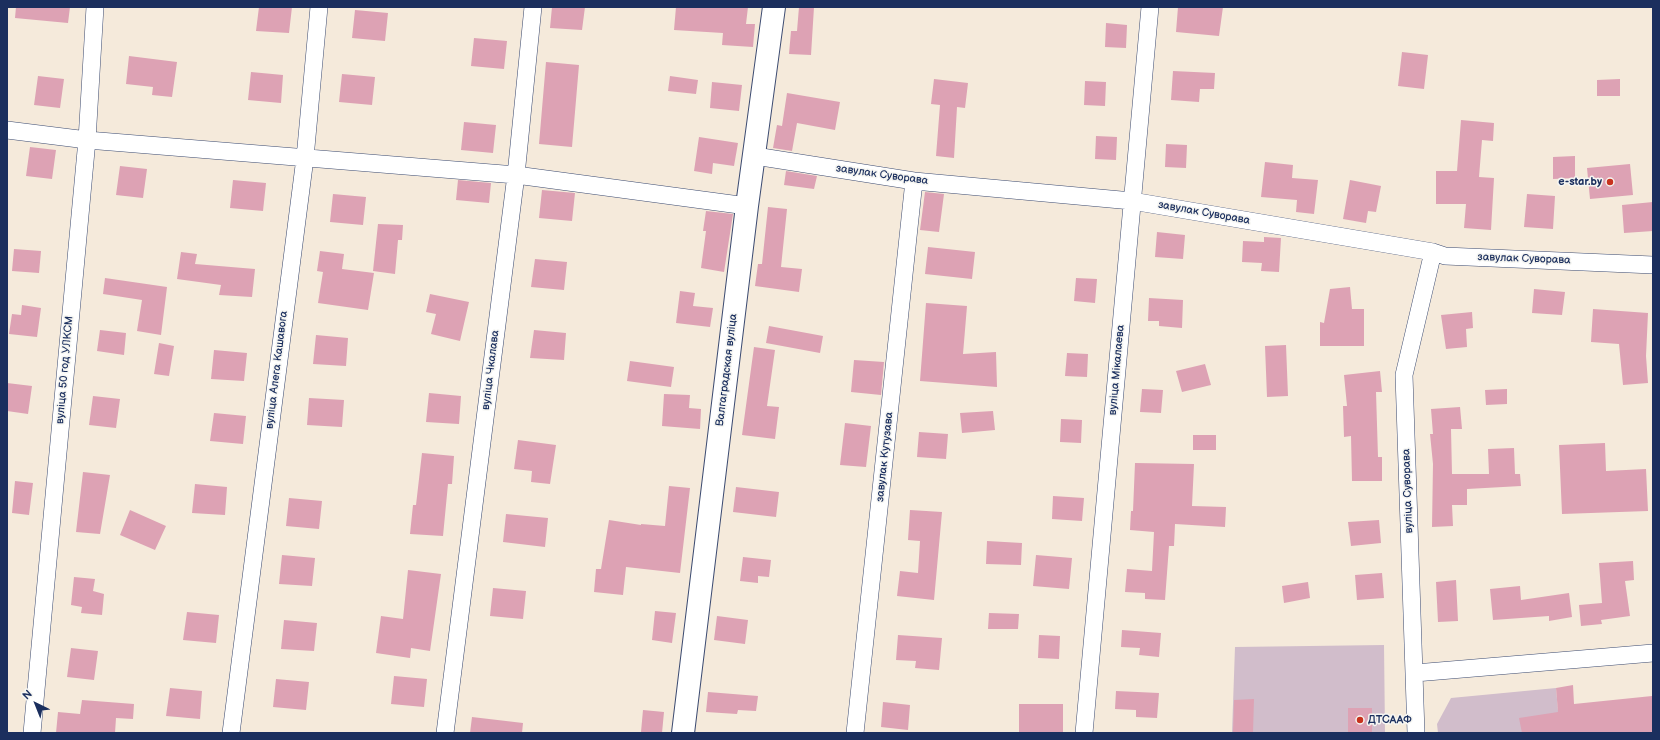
<!DOCTYPE html>
<html>
<head>
<meta charset="utf-8">
<style>
  body { margin:0 }
  #map { position:relative; width:1660px; height:740px; overflow:hidden; background:#f5eadb; font-family:"Balsamiq Sans",sans-serif }
  canvas { display:block }
  .frame { position:absolute; inset:0; border:8px solid #1b2f5e; pointer-events:none }
  .north { position:absolute; left:16px; top:684px; width:40px; height:40px; -webkit-text-stroke:3px #f6f6f2; paint-order:stroke; rotate:317deg; font-size:11px; font-weight:700; line-height:16px; text-align:center; color:#1b2f5e }
  .north::after { content:''; display:block; margin:auto; width:14px; height:18px; background:#1b2f5e; clip-path:polygon(50% 0,100% 100%,50% 72%,0 100%) }
</style>
</head>
<body>
<div id="map">
<canvas width="1660" height="740"></canvas>
<div class="frame"></div>
<div class="north">N</div>
</div>
<script>
const c = document.querySelector('canvas').getContext('2d');
c.lineJoin = 'round';
function fillPath(path, color) {
  c.fillStyle = color;
  c.fill(path, 'evenodd');
}
function toPath(rows) {
  const path = new Path2D();
  for (const r of rows) {
    path.moveTo(r[0], r[1]);
    for (let i = 2; i < r.length; i += 2) path.lineTo(r[i], r[i + 1]);
  }
  return path;
}
function stroke(path, color, width, dash) {
  c.strokeStyle = color;
  c.lineWidth = width;
  c.lineCap = dash ? 'butt' : 'round';
  c.setLineDash(dash || []);
  c.stroke(path);
}
function label(font, color, halo, rows, align = 'center') {
  c.font = font + ' "Balsamiq Sans",sans-serif';
  c.lineWidth = 3;
  c.setLineDash([]);
  c.textBaseline = 'middle';
  c.strokeStyle = halo;
  c.fillStyle = color;
  for (const [text, x, y, turn = 0] of rows) {
    c.save();
    c.translate(x, y);
    c.rotate((+turn || 0) * Math.PI / 180);
    c.textAlign = isNaN(turn) ? turn : align;
    if (halo) c.strokeText(text, 0, 0);
    c.fillText(text, 0, 0);
    c.restore();
  }
}
const industrial = toPath([
  [1384,645,1385,733,1232,733,1235,647],
  [1556,688,1560,733,1438,733,1437,724,1451,698]
]);
const building = toPath([
  [16,7,70,7,68,23,15,18],
  [259,7,292,7,289,33,256,31],
  [552,7,585,7,582,30,550,28],
  [676,7,748,7,746,24,755,24,753,47,722,45,723,33,674,30],
  [799,7,814,7,811,55,789,54,791,31,797,31],
  [1178,7,1223,7,1219,36,1176,32],
  [355,10,388,13,385,41,352,38],
  [1106,23,1127,25,1126,48,1105,47],
  [474,38,507,41,504,69,471,66],
  [1402,52,1428,55,1424,89,1398,86],
  [129,56,177,62,172,97,152,95,153,87,126,84],
  [546,62,579,65,572,147,539,144],
  [1173,71,1215,73,1214,89,1200,89,1199,102,1171,100],
  [251,72,283,75,281,103,248,100],
  [342,74,375,77,372,105,339,102],
  [38,76,64,79,60,108,34,105],
  [670,76,698,80,696,94,668,91],
  [934,79,968,83,965,108,957,107,954,158,936,156,940,105,931,104],
  [1620,79,1620,96,1597,96,1597,80],
  [1085,81,1106,82,1105,106,1084,105],
  [712,82,742,85,739,111,710,108],
  [787,93,840,102,835,130,797,123,792,151,773,148,777,125,782,126],
  [1461,120,1494,123,1493,141,1482,140,1479,177,1494,178,1491,230,1464,228,1466,204,1436,204,1436,171,1457,171],
  [464,122,496,125,493,153,461,150],
  [1096,136,1117,137,1116,160,1095,159],
  [699,137,738,143,734,166,713,163,712,174,694,171],
  [1166,144,1187,145,1186,168,1165,167],
  [30,147,56,150,52,179,26,176],
  [1575,156,1575,178,1553,179,1553,157],
  [1265,162,1293,165,1292,178,1318,180,1314,214,1296,212,1297,200,1261,197],
  [1630,164,1633,195,1590,199,1587,168],
  [120,166,147,169,143,198,116,195],
  [786,171,817,176,814,189,784,185],
  [233,180,266,183,263,211,230,208],
  [458,180,491,183,489,203,456,200],
  [1350,180,1381,186,1376,212,1368,211,1366,223,1343,219],
  [542,190,575,193,572,221,539,218],
  [925,192,944,194,939,232,920,230],
  [333,194,366,197,363,225,330,222],
  [1527,194,1555,196,1553,229,1524,227],
  [1653,202,1653,231,1624,233,1622,205],
  [768,207,787,209,781,267,802,269,799,292,755,286,758,264,762,264],
  [706,211,733,214,724,272,701,268,706,231,703,231],
  [378,224,403,225,402,240,398,240,395,274,373,271],
  [1157,232,1185,235,1183,259,1155,257],
  [1264,237,1281,238,1279,272,1261,271,1262,263,1242,262,1243,241,1264,242],
  [928,247,975,252,972,279,925,274],
  [14,249,41,251,39,273,12,271],
  [320,251,344,254,342,269,374,273,368,310,318,303,323,272,317,271],
  [181,252,197,254,195,264,255,269,252,297,219,295,221,285,177,279],
  [535,259,567,262,564,290,531,287],
  [105,278,167,287,161,335,137,331,142,300,103,294],
  [1076,278,1097,279,1095,303,1074,301],
  [1350,287,1352,309,1364,309,1364,346,1320,346,1320,322,1324,323,1330,289],
  [1534,289,1565,292,1562,315,1532,313],
  [680,291,695,293,693,306,713,308,710,327,676,323],
  [430,294,469,302,460,341,431,334,436,314,426,312],
  [1149,298,1183,300,1182,328,1159,326,1159,321,1148,321],
  [926,303,967,306,963,354,996,352,997,387,920,381],
  [22,305,41,308,37,337,9,334,12,314,21,315],
  [1593,309,1648,313,1646,356,1648,383,1623,385,1619,344,1591,342],
  [1472,312,1473,328,1466,329,1467,347,1446,349,1441,315],
  [769,326,823,336,820,353,766,343],
  [100,330,126,333,124,355,97,351],
  [534,330,566,333,564,360,530,358],
  [316,335,348,338,346,366,313,364],
  [159,343,174,346,169,376,154,374],
  [1286,345,1288,396,1267,397,1265,346],
  [754,347,775,350,767,406,779,407,775,439,742,435],
  [214,350,247,353,244,381,211,379],
  [1067,353,1088,354,1087,377,1065,376],
  [854,360,884,362,881,395,851,392],
  [630,361,674,367,671,387,627,381],
  [1205,364,1211,385,1182,392,1176,371],
  [1380,371,1382,392,1376,392,1378,457,1382,457,1382,481,1352,481,1351,436,1344,437,1343,406,1347,406,1344,375],
  [7,383,32,386,28,414,7,411],
  [1142,389,1163,390,1161,413,1140,412],
  [1507,389,1507,404,1486,405,1485,390],
  [429,393,461,396,459,424,426,422],
  [664,394,690,395,689,408,701,409,700,429,662,426],
  [93,396,120,399,116,428,89,425],
  [309,398,344,400,342,427,307,425],
  [1460,407,1462,429,1451,429,1452,474,1489,474,1488,449,1514,448,1515,474,1520,474,1521,486,1467,489,1467,505,1452,505,1453,526,1432,527,1433,464,1430,434,1433,434,1431,409],
  [993,411,995,430,962,433,960,413],
  [214,413,246,416,243,444,210,441],
  [1061,419,1082,420,1081,443,1060,442],
  [845,423,871,426,866,467,840,465],
  [919,432,948,434,946,459,917,457],
  [1193,435,1216,435,1216,450,1193,450],
  [518,440,556,445,550,484,531,482,532,471,514,469],
  [1605,443,1606,471,1646,469,1648,511,1562,514,1559,445],
  [422,453,454,456,452,484,448,484,443,536,410,534,413,505,416,505],
  [1135,463,1194,464,1192,506,1226,507,1225,527,1175,524,1174,546,1169,546,1165,600,1145,599,1145,593,1125,592,1127,569,1152,571,1154,532,1130,530,1131,511,1133,511],
  [83,472,110,475,100,534,76,532],
  [15,481,33,483,29,515,12,513],
  [195,484,227,487,225,515,192,513],
  [669,486,690,488,680,573,626,567,623,595,594,592,596,569,601,569,609,520,641,525,641,524,665,526],
  [736,487,779,492,776,517,733,512],
  [1053,496,1084,498,1082,521,1052,519],
  [289,498,322,501,319,529,286,526],
  [130,510,166,526,155,550,120,535],
  [910,510,942,512,934,600,897,596,900,571,918,573,920,541,908,540],
  [506,514,548,518,545,547,503,542],
  [1379,520,1381,543,1351,546,1348,522],
  [987,541,1022,543,1021,565,986,564],
  [282,555,315,558,312,586,279,584],
  [1036,555,1072,558,1069,589,1033,586],
  [743,557,771,560,769,577,758,576,758,583,740,581],
  [1633,561,1634,580,1625,581,1630,616,1601,620,1602,624,1581,626,1579,605,1602,603,1599,563],
  [408,570,441,574,430,651,411,648,410,658,376,653,381,616,403,619],
  [1382,573,1384,598,1357,600,1355,575],
  [74,577,95,579,93,591,104,594,102,615,81,613,82,607,71,605],
  [1456,580,1458,621,1438,622,1436,582],
  [1308,582,1310,598,1284,603,1282,586],
  [1520,586,1521,600,1569,593,1572,617,1549,621,1549,616,1493,620,1490,589],
  [493,588,526,591,523,619,490,616],
  [655,611,676,613,672,643,652,640],
  [187,612,219,615,216,643,183,640],
  [989,613,1019,614,1018,629,988,629],
  [717,616,748,620,745,644,714,640],
  [284,620,317,623,314,651,281,649],
  [1122,630,1161,633,1159,657,1139,655,1140,648,1121,647],
  [898,635,942,638,939,670,915,668,916,661,896,660],
  [1039,635,1060,636,1059,659,1038,658],
  [71,648,98,651,94,680,67,677],
  [394,676,427,679,424,707,391,704],
  [276,679,309,682,306,710,273,707],
  [1573,685,1574,704,1652,696,1653,733,1522,733,1519,718,1558,712,1556,688],
  [170,688,202,691,200,719,166,716],
  [1116,691,1159,693,1157,718,1136,717,1136,710,1115,709],
  [708,692,758,696,756,711,738,710,737,714,706,712],
  [1254,699,1253,733,1233,733,1234,700],
  [82,700,134,704,133,719,116,718,115,733,56,733,58,712,80,714],
  [883,702,910,705,908,730,881,727],
  [1019,704,1063,704,1063,733,1019,733],
  [1348,708,1372,708,1372,733,1348,733],
  [643,710,664,712,662,733,641,732],
  [472,717,523,723,522,733,470,733]
]);
const street = toPath([
  [7,130,87,140,516,175,747,206],
  [755,156,914,181,1132,201,1433,252,1445,256,1653,265],
  [1415,673,1653,653],
  [32,733,87,140,95,7],
  [231,733,305,158,319,7],
  [445,733,516,175,533,7],
  [855,733,914,181],
  [1084,733,1150,7],
  [1416,733,1404,375,1433,252]
]);
const secondary = toPath([
  [683,733,747,206,774,7]
]);
const markers = [
  [1610,182,4,"#c8321e"],
  [1360,720,4,"#c8321e"]
];
const streetNames = [
  ["завулак Суворава",882,175,8],
  ["завулак Суворава",1204,213,10],
  ["завулак Суворава",1524,259,2],
  ["вуліца 50 год УЛКСМ",65,370,-85],
  ["вуліца Алега Кашавога",277,370,-83],
  ["вуліца Чкалава",491,370,-83],
  ["Валгаградская вуліца",727,370,-83],
  ["вуліца Мікалаева",1117,370,-85],
  ["завулак Кутузава",885,457,-84],
  ["вуліца Суворава",1408,491,-92]
];
const poiNames = [
  ["e-star.by",1602,182],
  ["ДТСААФ",1368,720,"left"]
];
fillPath(industrial, '#d1bdcb');
fillPath(building, '#dda2b4');
stroke(street, '#3c4b71', 18);
stroke(secondary, '#3c4b71', 24);
stroke(street, '#fff', 17);
stroke(secondary, '#fff', 22);
for (const [x, y, r, color] of markers) {
  const dot = new Path2D();
  dot.arc(x, y, r, 0, 2 * Math.PI);
  c.fillStyle = color;
  c.fill(dot);
  stroke(dot, '#f6f6f2', 1.5);
}
label('11px', '#1b2f5e', '#f6f6f2', streetNames);
label('bold 11px', '#1b2f5e', '#f6f6f2', poiNames, 'right');
</script>
</body>
</html>
